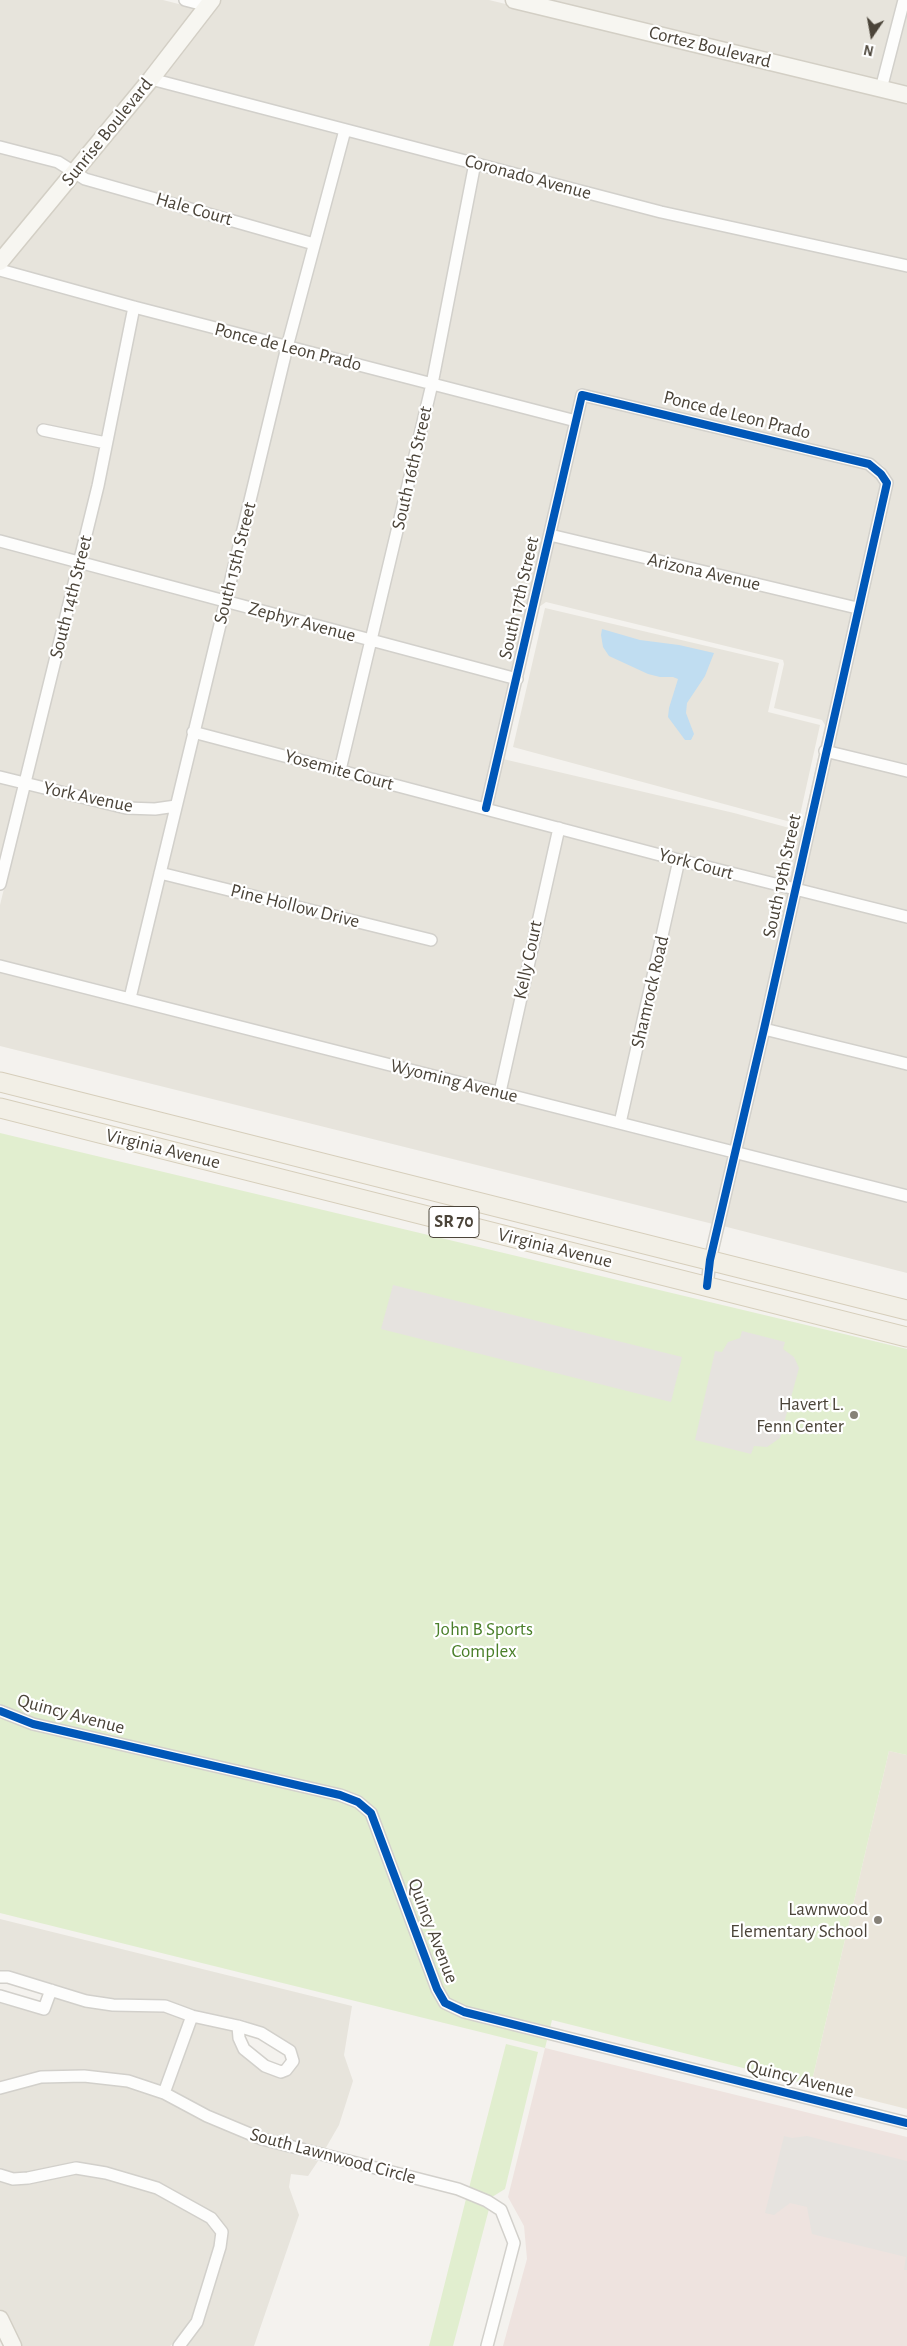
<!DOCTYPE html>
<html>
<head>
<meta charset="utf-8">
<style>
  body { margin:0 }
  #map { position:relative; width:907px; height:2346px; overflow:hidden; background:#f4f2ee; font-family:"Alegreya Sans",sans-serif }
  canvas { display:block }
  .north { position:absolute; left:847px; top:10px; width:50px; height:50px; -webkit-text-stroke:4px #fff; paint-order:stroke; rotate:192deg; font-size:14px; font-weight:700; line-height:20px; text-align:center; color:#4b4439 }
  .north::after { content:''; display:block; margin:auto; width:18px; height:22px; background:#4b4439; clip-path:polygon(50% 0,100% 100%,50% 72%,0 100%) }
</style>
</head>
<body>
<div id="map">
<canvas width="907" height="2346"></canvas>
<div class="north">N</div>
</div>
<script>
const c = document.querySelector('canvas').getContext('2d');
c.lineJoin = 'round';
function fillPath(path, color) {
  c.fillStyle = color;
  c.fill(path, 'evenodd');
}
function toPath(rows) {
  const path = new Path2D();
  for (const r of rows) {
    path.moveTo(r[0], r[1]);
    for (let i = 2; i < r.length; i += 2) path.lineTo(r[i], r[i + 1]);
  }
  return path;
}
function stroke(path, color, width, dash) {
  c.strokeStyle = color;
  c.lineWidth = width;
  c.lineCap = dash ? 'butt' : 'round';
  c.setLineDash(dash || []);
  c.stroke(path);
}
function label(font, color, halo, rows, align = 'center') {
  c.font = font + ' "Alegreya Sans",sans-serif';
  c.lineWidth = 4.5;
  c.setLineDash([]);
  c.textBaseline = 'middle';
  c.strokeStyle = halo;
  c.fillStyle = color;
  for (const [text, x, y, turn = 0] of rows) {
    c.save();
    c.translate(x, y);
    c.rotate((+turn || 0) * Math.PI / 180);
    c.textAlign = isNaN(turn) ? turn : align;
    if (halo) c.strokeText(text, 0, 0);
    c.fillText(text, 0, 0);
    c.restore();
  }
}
const residential = toPath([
  [0,0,163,0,198,9,73,165,59,156,0,141],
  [219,0,489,0,907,101,907,260,662,206,160,76],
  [538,0,899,0,877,82],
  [907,8,907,89,887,84],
  [152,85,339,135,311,237,82,171],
  [349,137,469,167,428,378,293,342],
  [0,153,55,167,66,174,0,254],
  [479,170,659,218,907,271,907,765,831,746,888,472,883,466,870,458,579,388,572,414,438,380],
  [74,180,308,248,283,340,4,266],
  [0,276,127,312,102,437,40,423,37,434,100,448,76,556,0,536],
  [137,314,281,351,222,595,86,559],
  [291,353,426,389,367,634,232,597],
  [436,391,570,425,513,672,377,636],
  [586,401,866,469,878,478,881,484,854,602,556,531],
  [554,542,851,613,792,883,492,804,503,759,734,813,797,830,803,825,825,725,822,720,774,708,784,664,783,660,546,602,539,607],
  [0,548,73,567,21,776,0,771],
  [83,570,219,606,172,801,155,804,127,803,31,779],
  [229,608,365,645,336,763,199,727],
  [545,608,779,663,768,712,820,725,798,824,513,747],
  [375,647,510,683,482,801,346,766],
  [197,738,553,832,496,1086,136,994,163,879,434,946,437,936,166,868,181,811],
  [829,757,907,776,907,911,802,885],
  [0,783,19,787,0,863],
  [28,790,124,814,169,813,127,991,0,960,0,905],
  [563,835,673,864,617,1116,506,1088],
  [683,867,789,894,732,1147,626,1119],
  [799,896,907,923,907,1058,770,1025],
  [0,972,729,1158,713,1224,0,1046],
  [768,1036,907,1070,907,1191,741,1149],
  [739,1160,907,1202,907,1273,723,1226],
  [0,1919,352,2006,344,2055,353,2081,339,2125,324,2151,263,2134,209,2111,170,2090,195,2023,233,2030,234,2041,241,2054,262,2071,279,2078,290,2074,293,2046,264,2028,243,2020,193,2011,165,2001,114,1999,87,1995,10,1972,0,1972],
  [54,1997,137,2010,164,2012,185,2020,161,2086,128,2075,85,2070,41,2072,0,2082,0,2003,43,2014,48,2012],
  [84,2081,126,2086,162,2098,205,2122,260,2145,318,2161,308,2176,291,2174,289,2187,299,2215,254,2346,185,2346,226,2248,215,2214,159,2183,107,2167,77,2163,27,2172,14,2173,0,2169,0,2094,41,2083],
  [76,2174,105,2178,155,2193,207,2222,217,2234,215,2246,193,2320,175,2342,170,2346,19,2346,0,2309,0,2181,12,2184,28,2183]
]);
const education = toPath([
  [889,1751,907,1755,907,2109,811,2085]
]);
const medical = toPath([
  [545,2048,907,2137,907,2346,503,2346,527,2259,524,2226,508,2197]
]);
const green = toPath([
  [0,1133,907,1349,907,1755,889,1751,811,2085,552,2020,545,2048,0,1913],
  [506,2044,538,2052,505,2189,492,2197,469,2188],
  [466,2199,489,2209,453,2346,429,2346]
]);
const parking = toPath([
  [393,1285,682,1357,671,1402,381,1329],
  [742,1331,785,1342,783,1349,794,1357,799,1368,780,1438,767,1447,754,1446,751,1454,695,1440,715,1351,722,1352,728,1342,740,1338],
  [784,2136,792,2138,807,2136,907,2161,907,2270,904,2270,906,2257,812,2234,807,2207,790,2203,774,2215,765,2213]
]);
const water = toPath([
  [602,629,640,640,679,645,714,653,705,676,687,703,686,713,694,734,691,740,685,740,668,717,669,708,678,679,673,677,660,677,648,674,609,656,603,647,601,635]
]);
const street = toPath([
  [185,0,208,6],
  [151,79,661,212,907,266],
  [881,89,904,0],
  [0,147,58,162,85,179,314,244],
  [0,270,134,307,576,421],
  [43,430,106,443],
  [550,535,857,608],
  [0,541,517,679],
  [193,732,679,860,907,917],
  [825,751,907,771],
  [340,770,432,384,475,163],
  [0,777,126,808,155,809,176,806],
  [486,808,582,395,869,464,881,474,887,483,764,1029,710,1260,707,1286],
  [160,873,431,940],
  [0,884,98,486,134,307],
  [0,966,907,1196],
  [130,998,287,347,345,130],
  [764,1029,907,1064],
  [500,1092,559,828],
  [620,1123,679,860],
  [0,1711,33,1724,340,1795,358,1802,371,1813,437,1989,445,2003,464,2012,907,2123],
  [0,1977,8,1977,86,2001,113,2005,165,2006,192,2016,238,2026,261,2033,290,2051,293,2061,286,2070,281,2072,265,2066,244,2049,239,2038,238,2026],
  [0,1996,44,2009,51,1990],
  [0,2088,41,2077,84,2076,128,2081,164,2093,207,2116,262,2139,458,2189,487,2201,501,2210,514,2243,487,2346],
  [164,2093,192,2016],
  [0,2175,13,2179,28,2178,76,2168,106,2173,157,2188,211,2218,222,2232,220,2247,197,2322,179,2346]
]);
const secondary = toPath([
  [514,0,907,95],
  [0,262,151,79,212,0],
  [0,2319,13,2346]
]);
const primary = toPath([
  [0,1082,907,1310],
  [0,1108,907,1337]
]);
const cycleway = toPath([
  [486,808,582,395,869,464,881,474,887,483,764,1029,710,1260,707,1286],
  [0,1711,33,1724,340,1795,358,1802,371,1813,437,1989,445,2003,464,2012,907,2123]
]);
const markers = [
  [854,1415,5,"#868178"],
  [878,1920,5,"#868178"]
];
const shields = [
  [454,1222,50]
];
const shieldNames = [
  ["SR 70",454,1222]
];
const streetNames = [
  ["Cortez Boulevard",710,47,14],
  ["Sunrise Boulevard",107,132,-51],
  ["Coronado Avenue",528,177,15],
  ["Hale Court",194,209,16],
  ["Ponce de Leon Prado",288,347,14],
  ["Ponce de Leon Prado",737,415,14],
  ["South 16th Street",412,468,-77],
  ["South 15th Street",235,563,-76],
  ["Arizona Avenue",704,572,13],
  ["South 14th Street",71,597,-76],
  ["South 17th Street",519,598,-77],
  ["Zephyr Avenue",302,622,15],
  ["Yosemite Court",339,770,15],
  ["York Avenue",88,797,12],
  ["York Court",696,864,15],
  ["South 19th Street",782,876,-78],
  ["Pine Hollow Drive",295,906,14],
  ["Kelly Court",528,960,-78],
  ["Shamrock Road",650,992,-77],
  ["Wyoming Avenue",454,1081,14],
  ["Virginia Avenue",163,1149,14],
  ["Virginia Avenue",555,1248,14],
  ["Quincy Avenue",71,1714,15],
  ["Quincy Avenue",433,1931,69],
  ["Quincy Avenue",800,2079,14],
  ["South Lawnwood Circle",333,2156,15]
];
const poiNames = [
  ["Havert L.",844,1404],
  ["Fenn Center",844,1426],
  ["Lawnwood",868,1909],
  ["Elementary School",868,1931]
];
const parkNames = [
  ["John B Sports",484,1629],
  ["Complex",484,1651]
];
fillPath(residential, '#e7e4dc');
fillPath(education, '#eae5da');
fillPath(medical, '#eee3df');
fillPath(green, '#e1eecf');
fillPath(parking, '#e6e3df');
fillPath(water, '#c0ddf1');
stroke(street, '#d2d0cb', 14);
stroke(secondary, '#d3cfc5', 19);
stroke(primary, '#d6cebb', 21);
stroke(street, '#fdfdfc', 11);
stroke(secondary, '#f7f6f1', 16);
stroke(primary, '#f2efe6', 19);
stroke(cycleway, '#0057b8', 8);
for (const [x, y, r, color] of markers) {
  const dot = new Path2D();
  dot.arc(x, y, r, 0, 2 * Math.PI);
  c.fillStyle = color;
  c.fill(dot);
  stroke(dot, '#fff', 2);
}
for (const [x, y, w] of shields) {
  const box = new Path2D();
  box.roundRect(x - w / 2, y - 15.5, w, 31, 4);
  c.fillStyle = '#fff';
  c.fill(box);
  stroke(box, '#4b4439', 1);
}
label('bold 18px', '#4b4439', null, shieldNames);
label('19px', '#4b4439', '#fff', streetNames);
label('19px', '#4b4439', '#fff', poiNames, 'right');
label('19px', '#4a7f2a', '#fff', parkNames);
</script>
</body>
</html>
